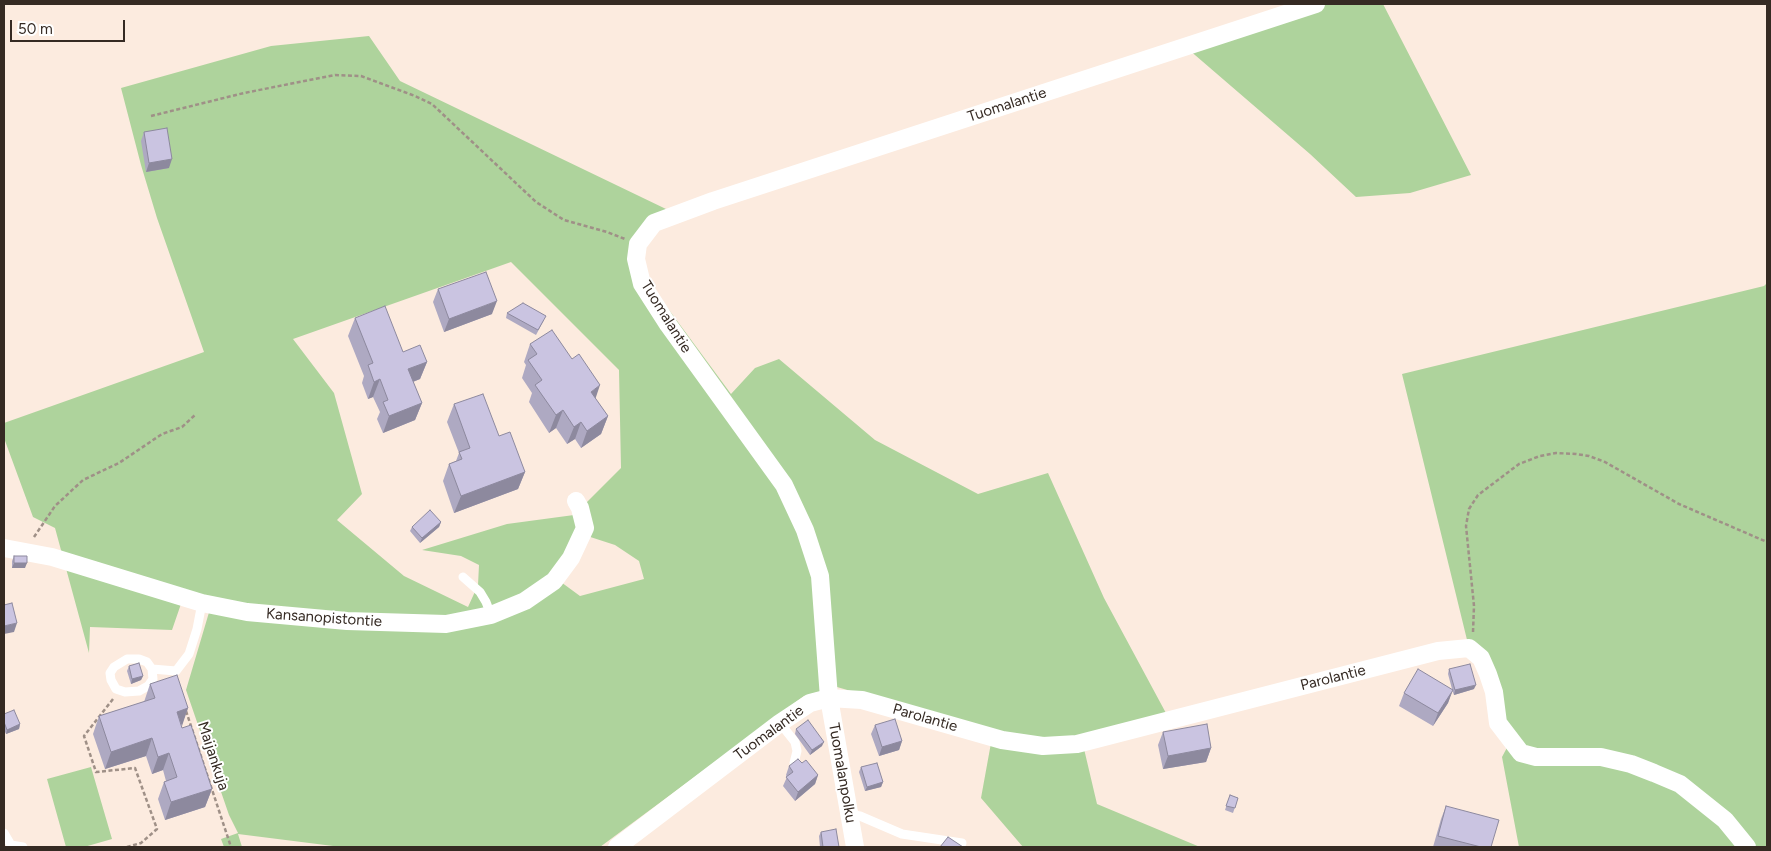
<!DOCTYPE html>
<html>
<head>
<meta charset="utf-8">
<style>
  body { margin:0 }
  #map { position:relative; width:1771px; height:851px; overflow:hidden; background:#fcebdf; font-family:Figtree,sans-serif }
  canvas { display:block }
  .frame { position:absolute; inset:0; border:5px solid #352a23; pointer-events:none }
  .scale { position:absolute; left:10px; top:20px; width:115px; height:22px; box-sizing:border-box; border:2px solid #352a23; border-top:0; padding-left:6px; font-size:15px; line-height:18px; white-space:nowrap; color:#352a23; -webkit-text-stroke:4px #fff; paint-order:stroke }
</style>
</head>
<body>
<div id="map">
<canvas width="1771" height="851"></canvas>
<div class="frame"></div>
<div class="scale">50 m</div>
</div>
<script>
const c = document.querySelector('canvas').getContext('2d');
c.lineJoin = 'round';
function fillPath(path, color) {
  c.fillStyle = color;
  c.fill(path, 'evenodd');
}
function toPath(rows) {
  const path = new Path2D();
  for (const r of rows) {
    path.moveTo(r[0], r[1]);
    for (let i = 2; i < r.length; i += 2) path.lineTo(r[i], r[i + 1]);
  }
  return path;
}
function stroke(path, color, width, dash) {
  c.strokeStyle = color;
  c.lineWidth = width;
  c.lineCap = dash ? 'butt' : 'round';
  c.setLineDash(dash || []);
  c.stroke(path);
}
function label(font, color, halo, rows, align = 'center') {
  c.font = font + ' Figtree,sans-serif';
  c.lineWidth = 4;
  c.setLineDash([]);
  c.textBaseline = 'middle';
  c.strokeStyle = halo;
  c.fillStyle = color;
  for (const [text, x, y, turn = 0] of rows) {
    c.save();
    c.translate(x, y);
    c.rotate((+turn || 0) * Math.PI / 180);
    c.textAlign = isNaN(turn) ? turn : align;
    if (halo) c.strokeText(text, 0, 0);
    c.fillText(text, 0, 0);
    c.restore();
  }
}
const green = toPath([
  [1326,4,1383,4,1471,175,1410,193,1356,197,1310,154,1188,49],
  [369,36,400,81,666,209,659,230,646,244,643,262,647,280,731,394,755,368,779,359,875,440,978,494,1048,473,1104,598,1167,715,1081,736,1097,804,1200,847,1023,847,981,798,993,732,837,687,804,696,600,847,341,847,238,834,242,847,224,847,221,839,238,833,229,815,186,690,210,609,182,601,172,630,90,627,89,653,55,528,33,517,4,438,4,423,204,352,157,218,141,165,121,88,271,46],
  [511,262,619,370,621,468,574,515,507,524,422,550,461,556,479,565,478,585,468,607,404,576,337,520,362,494,334,393,293,339],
  [578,533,615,545,639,561,644,579,580,596,550,574],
  [1767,283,1767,847,1519,847,1502,757,1510,742,1469,648,1402,374,1764,286],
  [91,767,112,839,84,847,66,847,47,779]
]);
const path = toPath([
  [151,116,244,93,335,75,361,76,415,96,432,104,536,202,564,220,607,232,625,239],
  [34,537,55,506,83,480,119,463,162,434,182,427,195,415],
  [1473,632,1474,606,1466,526,1469,509,1478,495,1519,464,1540,456,1556,453,1576,454,1589,456,1605,462,1679,504,1767,542],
  [113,699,84,736,96,772,135,768,157,829,141,843,127,847],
  [186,711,231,847]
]);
const lane = toPath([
  [463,577,480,592,486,602,491,615],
  [152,669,153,679,148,686,139,691,125,692,116,689,111,680,110,673,114,667,127,659,139,659,147,662,152,669,176,671,189,654,197,629,202,603],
  [780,723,795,742,797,751,794,763,797,767],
  [849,814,860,816,902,834,962,843],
  [4,833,11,845,23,847]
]);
const street = toPath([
  [4,548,52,557,202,603,247,612,347,621,446,624,491,615,525,601,554,581,571,558,585,528,580,508,576,501],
  [617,847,780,723,810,703,829,698,820,576,805,530,784,485,667,323,642,284,636,259,638,244,654,223,713,201,1316,4],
  [855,847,829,698,862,700,1002,740,1043,746,1077,744,1438,651,1469,648,1481,658,1488,674,1494,692,1498,723,1521,753,1536,757,1601,757,1631,764,1654,773,1680,784,1725,820,1747,847]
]);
const wall = toPath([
  [144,132,169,168,146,172,141,141],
  [438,289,492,314,444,332,433,302],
  [507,313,544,320,536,335,506,318],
  [355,318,403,352,427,362,420,379,413,382,422,403,415,420,383,433,377,419,380,412,373,397,368,399,362,383,364,376,348,336],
  [530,344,595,398,608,416,601,434,581,448,575,439,567,444,556,428,549,433,529,402,532,393,522,378,526,365,524,362],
  [454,404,499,436,525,472,518,489,454,513,443,481,449,464,456,461,459,453,447,422],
  [441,522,439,527,420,543,410,531,412,527],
  [14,556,25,568,12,568,12,561],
  [129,666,143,676,141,680,131,684,127,671],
  [1449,669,1474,689,1454,695,1452,690,1448,703,1433,726,1399,706,1404,693,1452,689,1448,674],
  [150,684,188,708,181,726,212,789,205,807,165,820,158,799,164,782,166,781,163,770,152,774,146,756,105,769,93,734,99,716,144,702],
  [4,714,20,724,19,729,6,734,4,730],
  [875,725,902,741,899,750,879,756,871,734],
  [796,729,822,746,810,755,795,734],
  [1163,732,1211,748,1206,762,1163,769,1158,745],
  [802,763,818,775,815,784,795,801,783,786,787,777,786,775,789,766],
  [861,767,883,782,881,787,865,791,859,772],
  [1230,795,1238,798,1233,813,1225,810],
  [1446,806,1491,847,1433,847,1441,819],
  [821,832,839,847,820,847,819,836]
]);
const shadedWall = toPath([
  [172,159,169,168,146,172,149,163],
  [497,301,492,314,444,332,449,319],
  [427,362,420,379,402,386,408,369],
  [380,379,373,397,368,399,374,382],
  [600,385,594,403,591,392],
  [422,403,415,420,383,433,389,416],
  [563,410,556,428,549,433,556,415],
  [608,416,601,434,581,448,587,431],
  [581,422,575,439,567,444,574,427],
  [525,472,518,489,454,513,461,496],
  [441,522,439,527,420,543,422,538],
  [14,563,27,563,25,568,12,568],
  [17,623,14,632,4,634,4,626],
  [143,676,141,680,131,684,132,679],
  [1476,685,1474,689,1454,695,1455,690],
  [1453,690,1448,703,1433,726,1438,713],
  [188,708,182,726,177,712],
  [20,724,19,729,6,734,7,730],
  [152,738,146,756,105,769,111,752],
  [902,741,899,750,879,756,882,747],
  [824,742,822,746,810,755,812,750],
  [1211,748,1206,762,1163,769,1168,756],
  [169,753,163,770,152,774,158,757],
  [818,775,815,784,795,801,798,792],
  [883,782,881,787,865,791,867,787],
  [212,789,205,807,165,820,171,802]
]);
const building = toPath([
  [167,128,172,159,149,163,144,132,167,128],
  [486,272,497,301,449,319,438,289,486,272],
  [523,303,546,316,538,330,507,313,523,303],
  [385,306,403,352,420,345,427,362,408,369,422,403,389,416,383,402,388,400,380,379,374,382,368,365,373,363,355,318,385,306],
  [552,330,572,359,579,354,600,385,591,392,608,416,587,431,581,422,574,427,563,410,556,415,535,385,542,380,528,360,537,354,530,344,552,330],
  [483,394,499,436,510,432,525,472,461,496,449,464,462,459,459,452,470,448,454,404,483,394],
  [430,510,441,522,422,538,412,527,430,510],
  [14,556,27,556,27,563,14,563,14,556],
  [12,603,17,623,4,626,4,605,12,603],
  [139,663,143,676,132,679,129,666,139,663],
  [1470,664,1476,685,1455,690,1449,669,1470,664],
  [1418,669,1453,690,1438,713,1404,693,1418,669],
  [177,675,188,708,177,712,182,728,191,725,212,789,171,802,164,782,177,777,169,753,158,757,152,738,111,752,99,716,155,698,150,684,177,675],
  [14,710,20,724,7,730,4,722,4,714,14,710],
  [895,719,902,741,882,747,875,725,895,719],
  [808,720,824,742,812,750,796,729,808,720],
  [1207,724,1211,748,1168,756,1163,732,1207,724],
  [798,759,802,763,806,760,818,775,798,792,786,777,793,772,789,766,798,759],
  [877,763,883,782,867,787,861,767,877,763],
  [1230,795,1238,798,1235,808,1226,806,1230,795],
  [1446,806,1499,820,1491,847,1481,847,1438,836,1446,806],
  [836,829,839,847,823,847,821,832,836,829],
  [948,837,963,847,940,847,948,837]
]);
const streetNames = [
  ["Tuomalantie",1007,105,-18],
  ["Tuomalantie",666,317,58],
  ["Kansanopistontie",324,618,4],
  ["Parolantie",1333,678,-14],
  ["Parolantie",925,718,16],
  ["Tuomalantie",769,733,-36],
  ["Maijankuja",213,756,72],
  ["Tuomalanpolku",842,773,80]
];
fillPath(green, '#aed39c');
stroke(path, '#9f9087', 2.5, [4, 2.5]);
stroke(lane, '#fff', 9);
stroke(street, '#fff', 18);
fillPath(wall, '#aea9c2');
fillPath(shadedWall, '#8d899e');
fillPath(building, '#cac4e1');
stroke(building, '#8d899e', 1);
label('15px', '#352a23', '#fff', streetNames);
</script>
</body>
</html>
